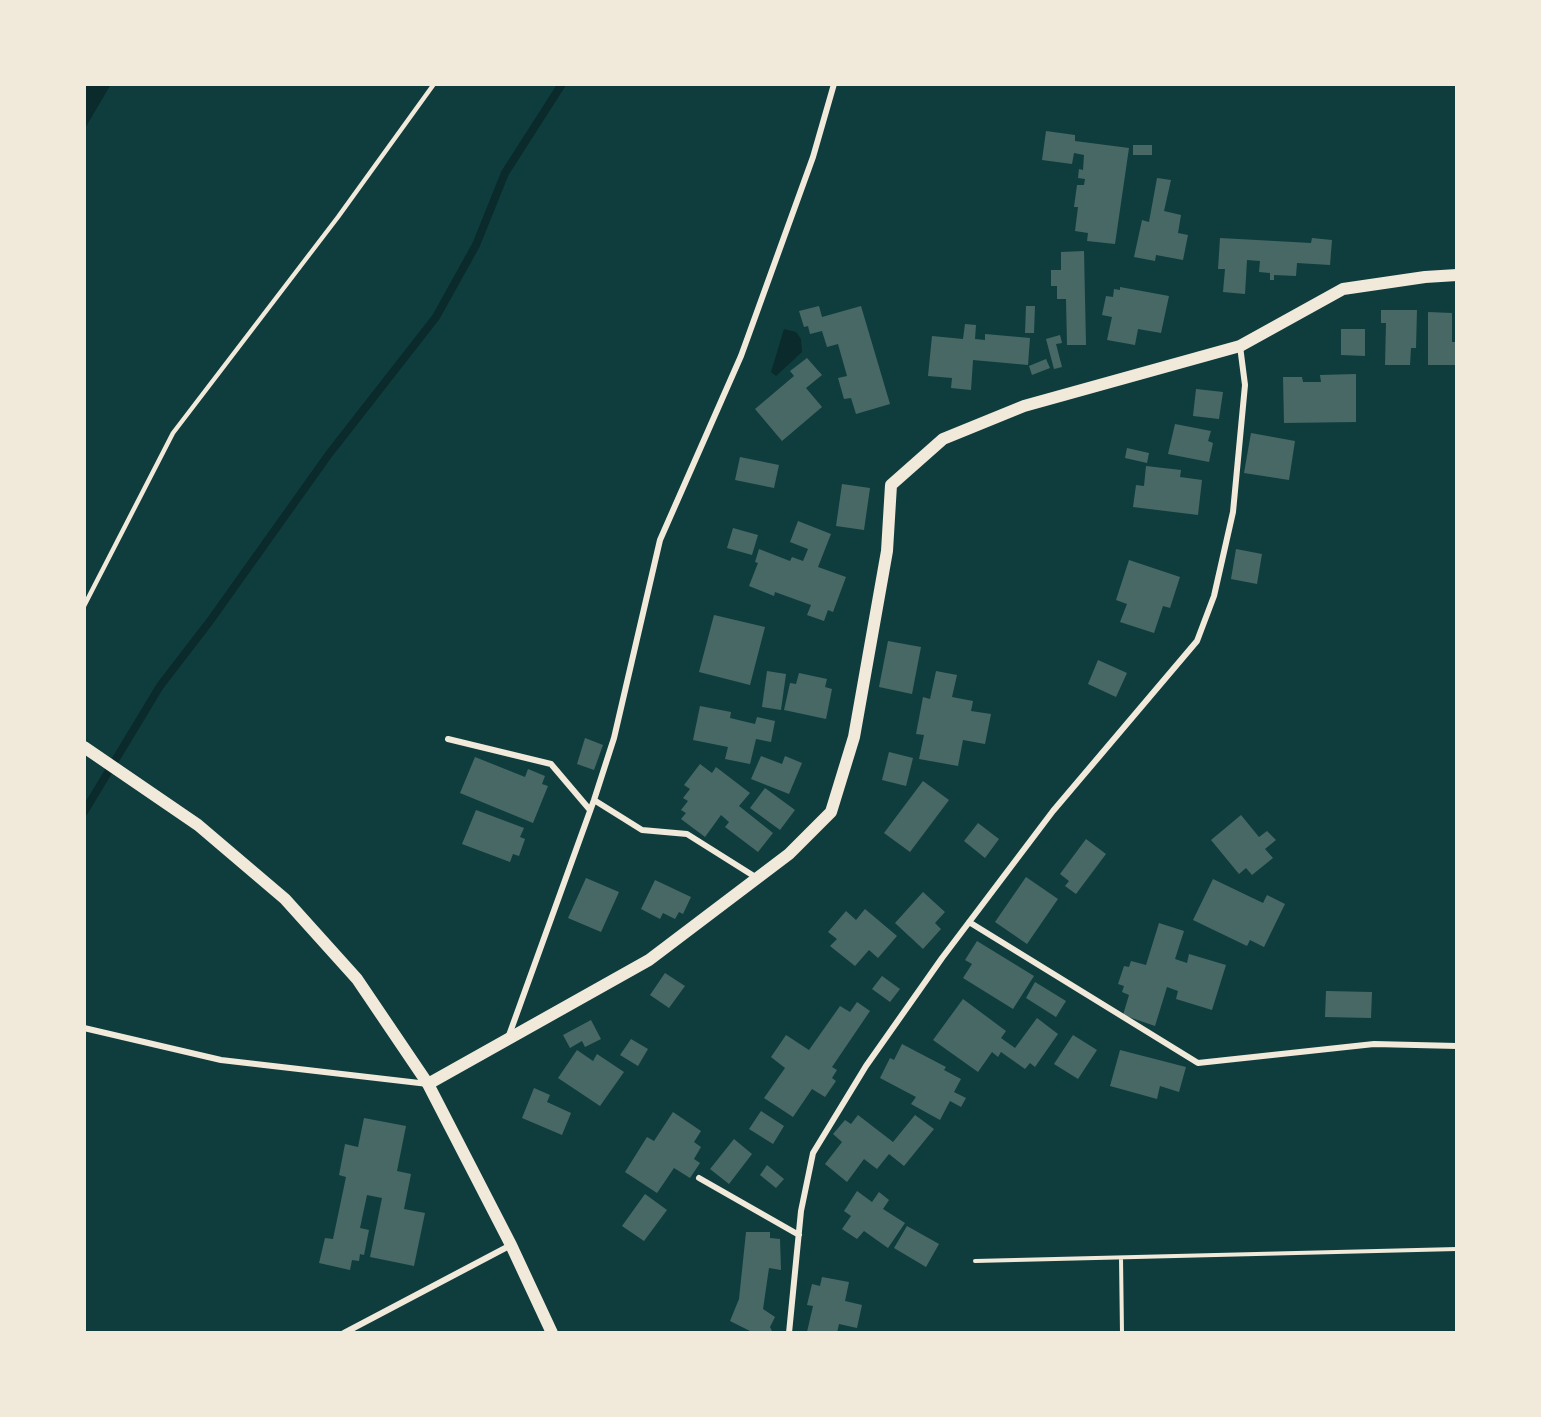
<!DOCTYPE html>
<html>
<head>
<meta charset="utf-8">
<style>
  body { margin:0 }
  #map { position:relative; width:1541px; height:1417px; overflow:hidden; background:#0f3d3e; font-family:"Work Sans",sans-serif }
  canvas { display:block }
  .frame { position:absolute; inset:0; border:86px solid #f1e9da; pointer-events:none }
</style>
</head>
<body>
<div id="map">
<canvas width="1541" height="1417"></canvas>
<div class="frame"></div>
</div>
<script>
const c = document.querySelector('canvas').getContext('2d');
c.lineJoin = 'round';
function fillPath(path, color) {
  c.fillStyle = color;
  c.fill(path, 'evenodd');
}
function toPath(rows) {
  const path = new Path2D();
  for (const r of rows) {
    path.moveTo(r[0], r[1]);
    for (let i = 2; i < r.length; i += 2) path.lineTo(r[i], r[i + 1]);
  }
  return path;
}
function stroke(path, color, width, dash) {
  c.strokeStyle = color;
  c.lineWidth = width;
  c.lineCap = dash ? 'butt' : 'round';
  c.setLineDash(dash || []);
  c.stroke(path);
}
const water = toPath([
  [84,84,111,84,84,130],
  [784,329,796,332,801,339,802,352,776,376,771,372]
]);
const stream = toPath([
  [84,812,160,686,210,621,329,454,436,317,476,245,505,173,562,84]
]);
const building = toPath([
  [1046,131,1075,135,1075,141,1129,148,1115,244,1087,241,1088,233,1075,231,1078,207,1074,207,1077,185,1084,185,1085,179,1078,178,1079,169,1083,170,1084,155,1074,153,1072,164,1042,160],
  [1133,145,1152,145,1152,155,1133,155],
  [1157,178,1171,180,1164,211,1181,215,1178,233,1188,235,1183,260,1156,255,1155,261,1134,257,1142,220,1149,222],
  [1220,238,1311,243,1312,238,1332,240,1330,265,1297,263,1296,276,1274,275,1274,280,1270,280,1270,273,1259,272,1260,261,1247,260,1245,294,1223,292,1225,269,1218,269],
  [1084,251,1086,345,1067,345,1066,299,1057,299,1057,286,1051,286,1051,270,1061,270,1061,252],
  [1120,287,1169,296,1161,333,1138,329,1135,345,1107,340,1112,317,1102,315,1106,296,1113,297,1114,289,1120,290],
  [819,306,822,317,861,306,890,404,856,414,851,398,844,399,838,378,847,376,838,344,827,347,822,331,810,334,808,326,804,327,799,311],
  [1026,306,1035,306,1034,333,1025,333],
  [1381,310,1417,310,1416,348,1411,348,1410,365,1385,365,1386,323,1381,323],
  [1428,312,1452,313,1452,342,1457,342,1457,365,1428,365],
  [965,324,976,325,975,339,985,340,985,334,1030,338,1028,365,973,360,971,390,951,388,952,378,928,376,932,336,963,339],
  [1341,329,1365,329,1365,356,1341,355],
  [1060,335,1062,343,1056,344,1062,367,1054,369,1046,339],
  [807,358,822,375,806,388,822,407,782,441,755,409,794,376,790,371],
  [1046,359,1050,368,1032,375,1029,366],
  [1356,374,1356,422,1284,423,1283,377,1302,377,1303,382,1321,382,1320,375],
  [1196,389,1223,392,1219,419,1193,416],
  [1175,424,1211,431,1208,441,1213,443,1209,462,1168,454],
  [1251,433,1295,441,1289,480,1244,473],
  [1127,448,1149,453,1147,463,1125,458],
  [740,457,779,465,774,488,735,480],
  [1146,466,1181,470,1180,477,1202,480,1198,515,1133,507,1136,485,1144,486],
  [842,484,870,488,864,530,836,526],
  [798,521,831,534,818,567,846,577,833,612,828,610,824,621,807,615,811,605,775,592,774,596,749,586,758,563,755,562,759,549,790,561,792,557,803,561,808,549,790,542],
  [733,528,758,535,752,555,727,548],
  [1236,549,1262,554,1257,584,1231,579],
  [1129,560,1180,577,1170,608,1163,606,1154,633,1120,622,1127,604,1116,600],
  [714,615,765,627,750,685,699,672],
  [888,641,921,647,912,694,879,687],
  [1098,660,1127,673,1116,697,1088,684],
  [767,671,786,674,781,710,762,707],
  [936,671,957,675,952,697,973,701,971,711,991,714,985,744,963,740,958,766,919,759,924,735,916,734,923,697,930,699],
  [799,673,827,679,825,687,832,689,826,719,784,710,790,683,796,684],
  [700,706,731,712,730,718,755,724,757,717,775,721,771,742,756,739,750,764,725,759,728,747,693,740],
  [585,738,603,745,594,770,577,764],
  [889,752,913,758,906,786,882,780],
  [761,756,782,764,785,756,802,763,789,794,751,779],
  [475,757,525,777,528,769,545,776,542,784,548,786,533,823,460,793],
  [700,764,712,773,716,767,750,793,739,806,773,833,758,852,725,827,729,822,721,815,705,837,681,819,686,813,681,810,688,801,683,798,690,789,684,785],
  [923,781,949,800,910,852,884,833],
  [765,788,795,810,780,830,750,808],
  [476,810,524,828,520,837,525,839,519,856,513,854,510,862,462,844],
  [1241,815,1259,837,1267,831,1276,840,1265,849,1273,858,1252,875,1246,868,1239,874,1211,840],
  [978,823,999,839,985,858,964,841],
  [1086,839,1106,854,1076,894,1065,886,1069,881,1060,874],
  [1026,877,1058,899,1027,944,995,922],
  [586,878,619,892,601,932,568,918],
  [1213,879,1263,903,1267,895,1285,904,1264,947,1250,940,1247,946,1193,920],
  [655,880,691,897,683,914,679,912,675,919,663,913,660,919,641,909],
  [923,892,945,912,935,923,941,929,923,949,895,923],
  [865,909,897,936,878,958,869,950,855,966,830,946,837,939,828,932,846,911,856,920],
  [1159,923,1184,931,1175,959,1187,963,1189,954,1226,965,1212,1010,1176,999,1178,991,1167,987,1155,1026,1123,1015,1129,995,1122,992,1124,986,1118,984,1124,966,1129,967,1131,961,1146,965],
  [977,941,1034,976,1013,1009,963,978,972,964,965,960],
  [665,973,685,986,669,1008,650,995],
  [882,976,900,989,890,1002,872,989],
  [1035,982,1066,1001,1056,1017,1026,998],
  [1326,991,1372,992,1371,1018,1325,1017],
  [963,999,1006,1031,1001,1038,1015,1048,1037,1018,1058,1034,1035,1067,1030,1063,1025,1069,1001,1052,998,1057,992,1052,978,1072,933,1040],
  [857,1002,870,1011,832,1067,837,1070,832,1078,836,1081,825,1097,812,1089,793,1117,764,1098,785,1068,771,1057,786,1035,809,1050,840,1006,850,1012],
  [591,1020,601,1039,585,1047,582,1041,570,1048,563,1035],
  [1073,1035,1097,1050,1078,1079,1054,1064],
  [631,1039,648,1049,638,1066,620,1055],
  [902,1044,946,1067,944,1070,961,1079,954,1092,966,1098,961,1107,950,1101,940,1120,911,1104,916,1097,880,1078,890,1058,894,1060],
  [577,1050,593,1061,597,1054,624,1072,600,1106,558,1078],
  [1120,1050,1186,1067,1179,1092,1160,1086,1157,1099,1110,1086],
  [534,1088,550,1095,547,1102,571,1113,562,1135,522,1118],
  [761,1111,784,1126,773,1144,749,1129],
  [673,1112,701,1131,694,1142,701,1147,694,1159,700,1163,690,1178,674,1168,657,1193,625,1172,647,1137,654,1141],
  [858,1115,893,1142,915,1115,934,1129,904,1166,889,1154,877,1169,864,1159,847,1182,825,1164,842,1142,833,1134,845,1120,851,1124],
  [364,1118,406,1126,397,1171,411,1174,404,1209,425,1213,414,1266,370,1257,382,1198,367,1195,360,1228,369,1230,364,1255,360,1254,359,1261,352,1260,350,1270,319,1263,325,1238,333,1239,346,1177,339,1175,345,1144,358,1147],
  [734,1139,752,1154,729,1184,710,1169],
  [767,1165,784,1179,776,1188,760,1175],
  [857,1191,872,1202,879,1192,889,1200,883,1209,905,1223,888,1248,864,1231,857,1239,842,1229,851,1216,844,1211],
  [645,1194,667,1210,644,1241,622,1226],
  [907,1226,939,1244,926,1267,894,1248],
  [746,1232,770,1232,770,1238,780,1239,781,1270,769,1268,763,1309,775,1317,770,1327,773,1333,754,1333,730,1321,739,1299],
  [822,1277,849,1282,845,1301,862,1305,857,1328,839,1324,837,1333,807,1332,813,1306,807,1305,812,1284,820,1286]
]);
const path = toPath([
  [1121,1258,1122,1333],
  [975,1261,1457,1249]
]);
const service = toPath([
  [84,606,173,433,338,217,434,84]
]);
const minor = toPath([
  [448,739,551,764,590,810],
  [594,800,642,830,687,834,757,878],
  [969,922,1198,1063,1374,1044,1457,1046],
  [84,1028,221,1060,428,1084],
  [508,1038,594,800,614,738,660,540,741,356,813,157,834,84],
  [699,1178,799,1235],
  [344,1333,511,1245],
  [789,1333,801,1211,813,1153,866,1066,942,958,1053,811,1197,641,1214,596,1233,512,1245,385,1240,346]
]);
const secondary = toPath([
  [84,747,198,825,285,899,357,979,428,1084,511,1245,552,1333],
  [428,1084,649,960,789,854,831,812,854,737,887,551,891,485,943,439,1024,406,1240,346,1343,289,1425,277,1457,275]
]);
fillPath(water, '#0a2a2b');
stroke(stream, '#0a2a2b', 8);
fillPath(building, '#486865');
stroke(path, '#f1e9da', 4);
stroke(service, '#f1e9da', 4.5);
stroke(minor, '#f1e9da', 6);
stroke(secondary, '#f1e9da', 12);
</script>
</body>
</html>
